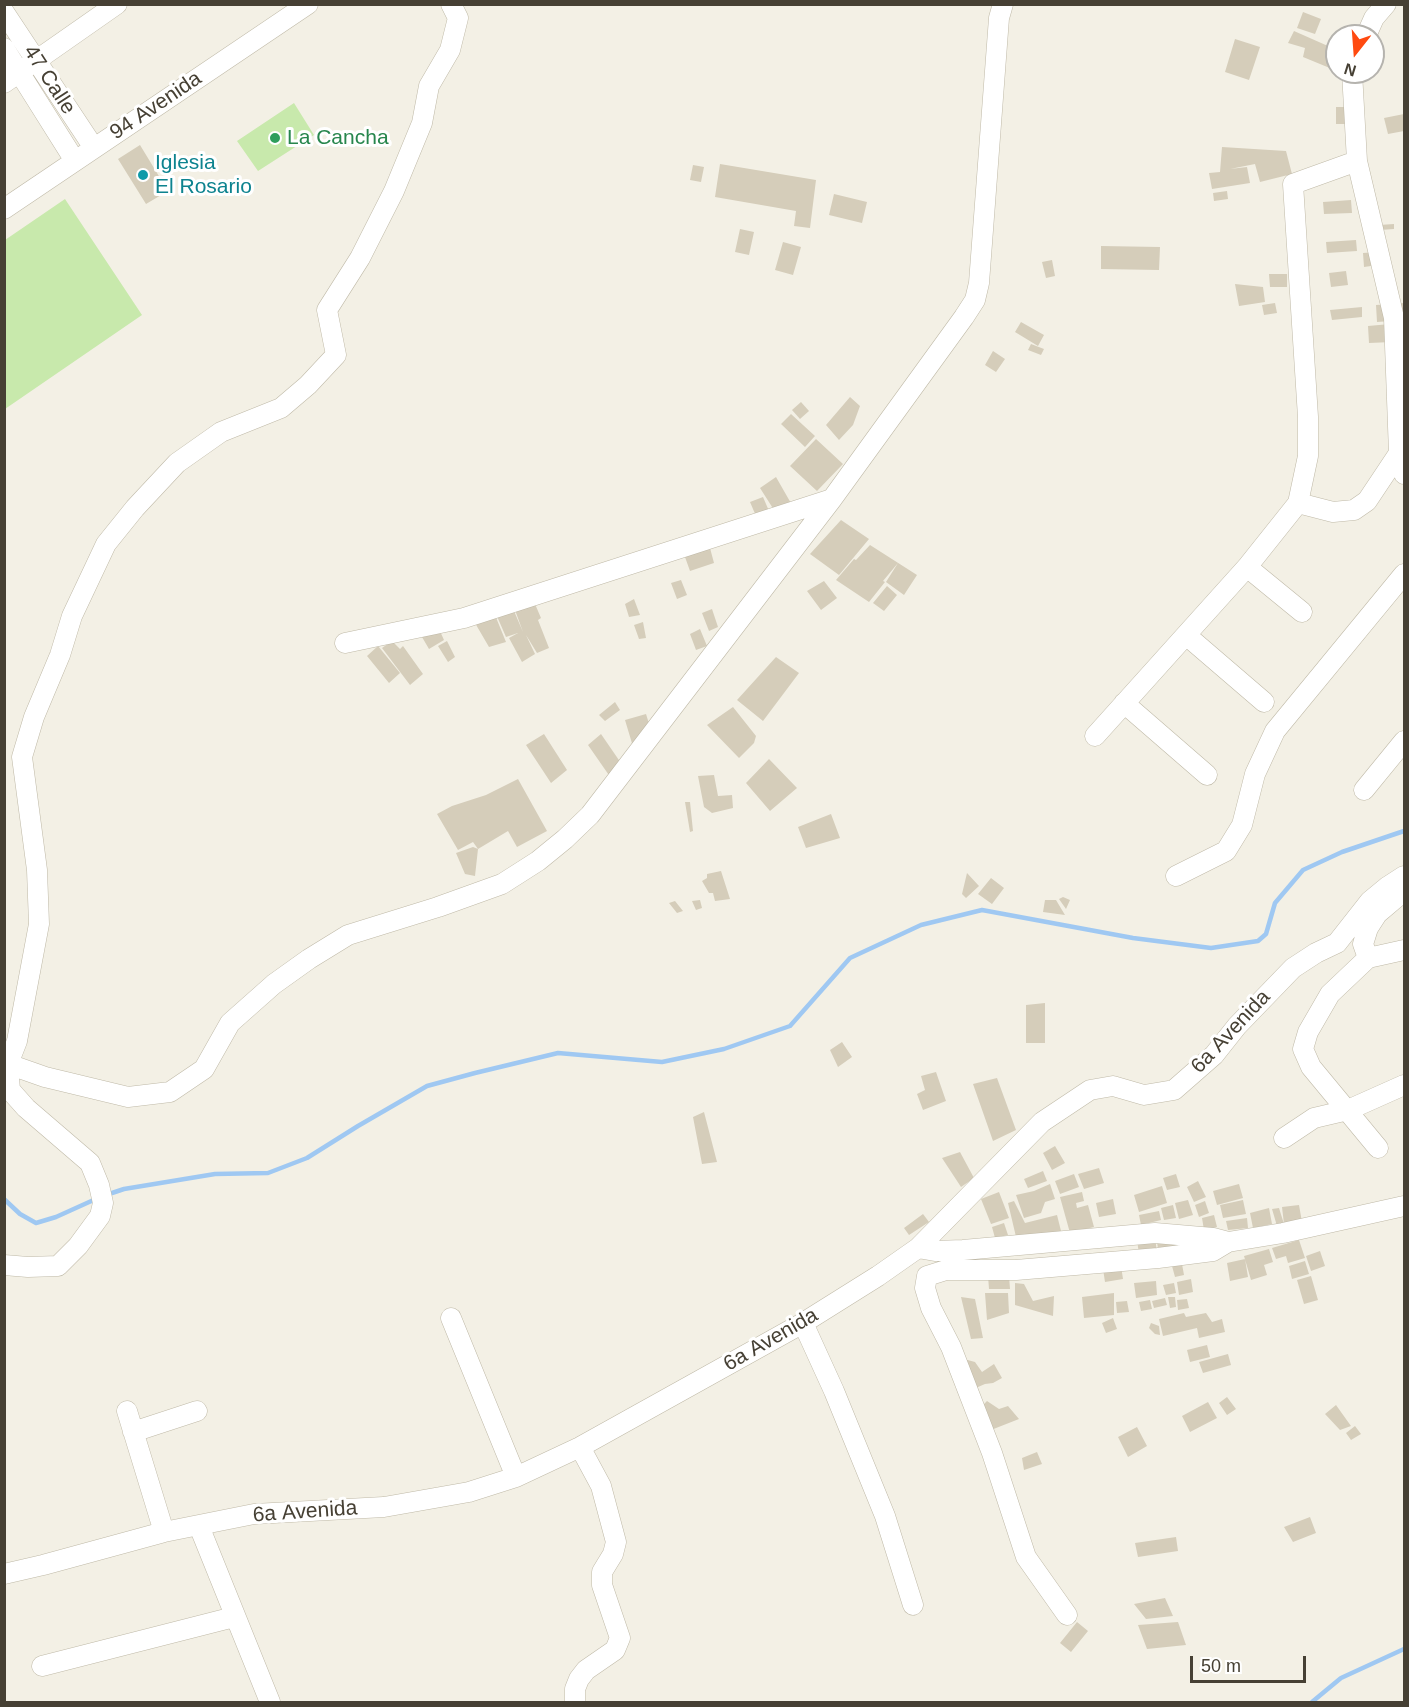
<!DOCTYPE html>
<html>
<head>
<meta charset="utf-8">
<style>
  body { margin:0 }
  #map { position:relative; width:1409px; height:1707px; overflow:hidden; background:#f3f0e5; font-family:Arial,sans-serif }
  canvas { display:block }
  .frame { position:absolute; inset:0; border:6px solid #464034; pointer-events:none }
  .north { position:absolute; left:1325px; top:24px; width:60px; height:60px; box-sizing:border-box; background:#fff; border:2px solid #b5b3ae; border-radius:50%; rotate:197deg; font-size:16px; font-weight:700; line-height:24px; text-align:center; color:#464034 }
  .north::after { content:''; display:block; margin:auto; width:21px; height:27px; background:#ff4a10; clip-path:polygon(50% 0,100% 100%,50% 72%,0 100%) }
  .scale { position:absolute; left:1190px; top:1656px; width:116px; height:27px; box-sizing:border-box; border:3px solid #464034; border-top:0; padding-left:8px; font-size:18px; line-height:21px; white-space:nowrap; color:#464034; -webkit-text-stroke:4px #fff; paint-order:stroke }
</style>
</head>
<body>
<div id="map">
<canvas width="1409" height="1707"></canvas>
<div class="frame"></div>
<div class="north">N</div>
<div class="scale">50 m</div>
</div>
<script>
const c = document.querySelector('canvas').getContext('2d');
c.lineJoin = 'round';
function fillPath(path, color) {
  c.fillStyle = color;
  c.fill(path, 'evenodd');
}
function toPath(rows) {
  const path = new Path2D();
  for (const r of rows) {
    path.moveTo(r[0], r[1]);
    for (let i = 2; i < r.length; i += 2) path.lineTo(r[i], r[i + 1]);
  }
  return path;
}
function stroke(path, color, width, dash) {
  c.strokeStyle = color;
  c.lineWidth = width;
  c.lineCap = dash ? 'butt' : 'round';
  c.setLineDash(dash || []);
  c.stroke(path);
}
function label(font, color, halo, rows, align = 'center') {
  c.font = font + ' Arial,sans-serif';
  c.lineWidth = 6;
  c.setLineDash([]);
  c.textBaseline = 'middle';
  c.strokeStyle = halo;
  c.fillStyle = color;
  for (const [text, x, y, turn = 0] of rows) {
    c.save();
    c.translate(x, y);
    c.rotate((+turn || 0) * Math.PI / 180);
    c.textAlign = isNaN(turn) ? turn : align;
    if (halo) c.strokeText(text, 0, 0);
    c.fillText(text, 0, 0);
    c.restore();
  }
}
const green = toPath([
  [294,103,314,135,258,171,237,141],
  [65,199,142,315,5,409,5,240]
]);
const stream = toPath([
  [106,1195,124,1189,215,1174,268,1173,307,1158,358,1126,427,1086,475,1073,558,1053,662,1062,724,1049,790,1026,850,958,921,925,982,910,1133,938,1211,948,1258,941,1266,934,1275,903,1303,870,1342,852,1404,831],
  [4,1199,20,1214,36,1223,56,1217,98,1198],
  [1312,1702,1341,1678,1404,1649]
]);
const building = toPath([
  [1303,12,1321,19,1315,34,1297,28],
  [1294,31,1337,50,1337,71,1303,57,1305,48,1288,43],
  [1235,39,1260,47,1249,80,1225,72],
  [1336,107,1345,107,1345,124,1336,124],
  [1404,114,1404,131,1388,134,1384,118],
  [140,145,168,191,146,204,118,159],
  [1222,147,1286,151,1292,174,1260,182,1255,164,1230,169,1247,167,1250,183,1212,189,1209,173,1220,172],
  [720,164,816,180,810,228,794,226,796,211,715,197],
  [693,165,704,167,701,182,690,180],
  [1227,191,1228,199,1214,201,1213,193],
  [834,194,867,202,862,223,829,215],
  [1351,200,1352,213,1324,214,1323,202],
  [1394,224,1394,229,1380,230,1379,225],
  [740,229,754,232,749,255,735,252],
  [1356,240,1357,251,1327,253,1326,242],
  [783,242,801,247,793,275,775,270],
  [1101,246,1160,247,1159,270,1101,269],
  [1376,252,1378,265,1364,267,1363,253],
  [1052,260,1055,276,1046,278,1042,262],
  [1346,271,1348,285,1331,287,1329,273],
  [1269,274,1287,274,1287,287,1270,287],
  [1235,284,1263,287,1265,302,1239,306],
  [1275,303,1277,313,1264,315,1262,305],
  [1404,303,1404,320,1377,322,1376,305],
  [1362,307,1362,317,1332,320,1330,310],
  [1021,322,1044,335,1038,346,1015,332],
  [1390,324,1392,342,1369,343,1368,326],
  [1031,344,1044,349,1041,355,1028,350],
  [993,351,1005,359,996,372,985,365],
  [850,397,860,406,853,425,839,440,826,425],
  [801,402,809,411,800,419,792,410],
  [791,414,815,436,805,447,781,424],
  [816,439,843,464,817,491,790,466],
  [776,477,792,505,774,510,760,488],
  [763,497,769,511,756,516,750,502],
  [841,520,869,539,839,575,810,554],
  [870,545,917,575,904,595,886,582,898,563,883,581,885,582,869,602,836,580,854,559,856,560],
  [710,548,714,563,690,571,685,557],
  [681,580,687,595,677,599,671,583],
  [824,581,837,598,821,610,807,591],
  [887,586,897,595,884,611,873,603],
  [634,599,640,615,629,617,625,604],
  [535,604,541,618,538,620,549,648,537,653,526,635,535,654,522,662,509,638,518,633,506,637,496,614,514,611,523,632,515,610],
  [712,609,718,627,709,631,702,613],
  [495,615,506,642,489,647,475,623],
  [643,622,646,638,639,639,634,625],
  [439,629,444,640,429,649,422,637],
  [700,629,707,646,696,650,690,634],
  [392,641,400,649,403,646,423,674,410,685,382,648],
  [447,641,455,657,448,662,438,646],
  [378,646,400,673,389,683,367,656],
  [776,657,799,673,763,721,737,700],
  [615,702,620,710,605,721,599,715],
  [733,707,756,736,754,743,739,758,707,725],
  [646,714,651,730,634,750,625,720],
  [544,734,567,770,551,783,526,745],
  [601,734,623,766,613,781,588,745],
  [769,759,797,788,770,811,746,783],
  [714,775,718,796,732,795,733,808,712,813,704,807,698,776],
  [518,779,547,831,517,847,508,831,478,849,473,842,458,850,437,814,452,806,486,795],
  [685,802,690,802,693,831,690,832],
  [831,814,840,838,806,848,798,827],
  [473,847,478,849,475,876,465,874,456,853],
  [721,871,730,899,715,901,713,893,709,893,702,881,707,878,707,874],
  [967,873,979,886,966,898,962,894],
  [991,878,1004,888,992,904,978,894],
  [1063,897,1070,900,1066,909,1059,899],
  [700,900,702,908,696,910,692,901],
  [1045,900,1056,900,1065,915,1043,912],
  [675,901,683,911,677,913,669,903],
  [1045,1003,1045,1043,1026,1043,1026,1005],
  [842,1042,852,1057,838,1067,830,1050],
  [936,1072,946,1101,923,1110,917,1094,925,1090,921,1076],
  [997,1078,1016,1130,993,1141,973,1084],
  [704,1112,717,1162,702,1164,693,1117],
  [1055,1146,1065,1163,1052,1170,1043,1153],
  [960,1152,974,1178,961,1187,942,1158],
  [1099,1168,1104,1183,1084,1189,1078,1174],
  [1043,1171,1047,1181,1028,1188,1024,1179],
  [1074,1174,1079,1187,1060,1194,1055,1181],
  [1176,1174,1180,1187,1167,1190,1163,1178],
  [1198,1181,1206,1197,1194,1202,1187,1187],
  [1050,1184,1055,1199,1045,1202,1041,1213,1024,1218,1016,1195,1034,1191],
  [1239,1184,1243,1198,1217,1205,1213,1191],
  [1162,1186,1167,1203,1139,1212,1134,1195],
  [999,1192,1009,1218,991,1224,981,1199],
  [1082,1192,1084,1201,1076,1203,1077,1208,1088,1205,1094,1227,1070,1233,1060,1197],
  [1113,1199,1116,1214,1099,1217,1096,1203],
  [1188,1200,1193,1215,1179,1219,1175,1203],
  [1243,1200,1246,1214,1223,1218,1220,1205],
  [1014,1201,1025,1223,1057,1215,1061,1231,1017,1241,1008,1203],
  [1205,1201,1209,1213,1199,1217,1195,1205],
  [1173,1205,1176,1218,1164,1220,1161,1208],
  [1299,1205,1302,1222,1277,1226,1272,1209,1279,1208,1284,1224,1282,1207],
  [1269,1208,1272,1224,1253,1228,1250,1213],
  [1159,1211,1161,1220,1141,1225,1139,1215],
  [923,1214,929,1222,909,1235,904,1228],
  [1214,1215,1217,1227,1204,1230,1202,1218],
  [1247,1218,1248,1228,1228,1230,1226,1221],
  [1004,1223,1008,1235,995,1238,992,1227],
  [1155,1237,1157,1252,1139,1254,1137,1240],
  [1178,1239,1179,1248,1158,1250,1157,1241],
  [1299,1240,1305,1258,1288,1263,1286,1256,1276,1259,1272,1248],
  [1269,1249,1273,1262,1264,1265,1267,1275,1251,1280,1244,1256],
  [1320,1251,1325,1266,1311,1271,1306,1256],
  [1245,1259,1248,1277,1230,1281,1227,1263],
  [1305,1261,1309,1274,1292,1279,1289,1266],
  [1182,1264,1184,1275,1175,1277,1172,1266],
  [1121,1266,1123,1279,1105,1282,1103,1269],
  [988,1276,1009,1276,1010,1289,989,1289],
  [1311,1276,1318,1300,1304,1304,1297,1280],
  [1191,1279,1193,1292,1179,1295,1177,1282],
  [1156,1281,1157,1295,1136,1298,1134,1283],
  [1015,1283,1024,1284,1033,1301,1054,1296,1053,1316,1015,1305],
  [1174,1283,1176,1293,1166,1295,1163,1285],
  [985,1293,1008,1293,1009,1313,987,1320],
  [1114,1293,1114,1315,1084,1318,1082,1297],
  [961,1297,975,1299,983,1338,971,1339],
  [1168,1297,1175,1297,1176,1307,1170,1308],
  [1165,1298,1167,1305,1154,1308,1152,1301],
  [1187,1299,1189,1308,1178,1310,1177,1300],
  [1150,1300,1152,1309,1141,1311,1139,1302],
  [1127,1301,1129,1312,1117,1313,1116,1302],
  [1184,1313,1186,1317,1206,1313,1212,1322,1222,1319,1225,1332,1199,1338,1197,1328,1163,1336,1159,1319],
  [1113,1318,1117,1329,1106,1333,1102,1323],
  [1151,1323,1159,1326,1160,1335,1155,1334,1149,1328],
  [1207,1345,1210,1357,1190,1362,1187,1350],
  [1228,1354,1231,1365,1203,1373,1199,1362],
  [964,1359,975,1362,982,1372,994,1364,1002,1378,993,1383,985,1384,971,1390],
  [1227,1397,1236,1409,1227,1415,1219,1403],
  [987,1401,999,1409,1008,1406,1019,1419,991,1430,980,1408],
  [1208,1402,1217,1418,1190,1432,1182,1416],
  [1336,1405,1351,1426,1340,1430,1325,1414],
  [1355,1426,1361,1434,1351,1440,1346,1433],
  [1137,1427,1147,1446,1128,1457,1118,1437],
  [1037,1452,1042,1464,1024,1470,1022,1458],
  [1310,1517,1316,1533,1293,1542,1284,1527],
  [1176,1537,1178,1551,1138,1557,1135,1543],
  [1165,1598,1173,1616,1146,1619,1134,1604],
  [1077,1622,1088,1631,1071,1652,1060,1643],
  [1178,1622,1186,1645,1147,1649,1138,1625]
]);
const minor = toPath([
  [4,12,94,148],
  [1366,36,1374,18,1386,4],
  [4,48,75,161],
  [1352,72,1357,161,1394,318,1399,453,1404,474],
  [4,83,117,4],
  [4,209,308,4],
  [1298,503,1333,512,1354,510,1367,501,1399,453],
  [1247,567,1302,612],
  [1186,635,1264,702],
  [345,643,464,618,832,499],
  [1124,703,1207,775],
  [1095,736,1247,567,1298,503,1308,456,1308,417,1293,184,1357,161],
  [1364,790,1404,741],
  [1176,876,1226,851,1242,825,1255,774,1275,731,1404,574],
  [1368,958,1363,944,1368,928,1377,914,1404,891],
  [8,1064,45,1077,128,1097,170,1092,204,1069,230,1023,274,984,309,959,348,935,438,907,502,884,538,861,565,839,590,815,832,499,964,317,975,300,979,283,999,18,1003,4],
  [1284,1138,1314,1118,1348,1110,1404,1085],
  [1378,1148,1311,1067,1303,1049,1308,1032,1330,994,1368,958,1404,950],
  [918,1248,935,1251,963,1250,1155,1233,1213,1238,1228,1242,1283,1233,1404,1206],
  [4,1265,28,1267,58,1266,78,1246,100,1216,103,1203,99,1185,90,1163,26,1108,10,1090,8,1064,17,1041,39,924,37,870,22,757,34,717,60,655,72,616,106,544,135,508,177,463,221,432,281,408,308,385,336,355,327,310,360,258,394,191,422,123,429,86,450,50,458,18,451,4],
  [451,1318,516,1477],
  [803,1323,834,1391,885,1516,913,1605],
  [127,1411,164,1532],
  [133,1432,197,1411],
  [199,1526,270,1702],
  [4,1574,43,1565,164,1532,254,1514,384,1507,469,1492,516,1477,580,1447,803,1323,878,1276,918,1248,1042,1122,1090,1090,1113,1086,1144,1095,1174,1090,1214,1055,1237,1026,1293,968,1316,953,1337,943,1370,901,1387,887,1404,876],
  [1067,1615,1026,1557,992,1453,951,1347,931,1308,925,1288,927,1276,946,1270,1016,1270,1158,1258,1213,1251,1228,1242],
  [42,1666,234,1617],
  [575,1702,575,1689,579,1679,586,1670,615,1650,620,1638,602,1585,602,1572,613,1554,616,1542,601,1486,580,1447]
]);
const markers = [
  [275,138,6,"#2e9e5b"],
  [143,175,6,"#0f9aa8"]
];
const streetNames = [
  ["47 Calle",49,80,57],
  ["94 Avenida",156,106,-34],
  ["6a Avenida",1231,1032,-47],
  ["6a Avenida",771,1340,-30],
  ["6a Avenida",305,1512,-4]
];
const leisureNames = [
  ["La Cancha",287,138]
];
const cultureNames = [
  ["Iglesia",155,163],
  ["El Rosario",155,187]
];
fillPath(green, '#c8e9ac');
stroke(stream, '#9fc8f2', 4.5);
fillPath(building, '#d5cdba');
stroke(minor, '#bfb9a7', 21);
stroke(minor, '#fff', 20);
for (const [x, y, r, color] of markers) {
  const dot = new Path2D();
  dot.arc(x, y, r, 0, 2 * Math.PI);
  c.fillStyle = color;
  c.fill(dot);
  stroke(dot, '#fff', 2);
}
label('21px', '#464034', '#fff', streetNames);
label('21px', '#27864d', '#fff', leisureNames, 'left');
label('21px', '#0d838f', '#fff', cultureNames, 'left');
</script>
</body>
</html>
